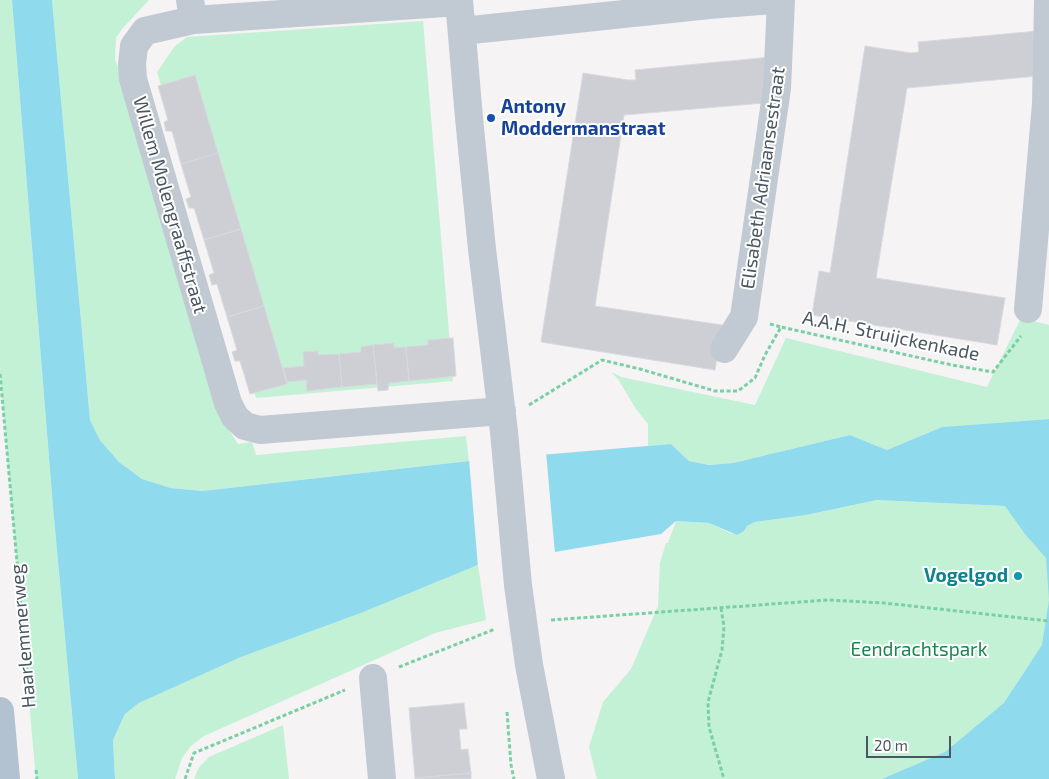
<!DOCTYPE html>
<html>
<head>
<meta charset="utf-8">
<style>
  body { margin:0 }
  #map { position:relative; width:1049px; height:779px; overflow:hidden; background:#f5f3f3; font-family:"Exo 2",sans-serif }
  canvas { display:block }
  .scale { position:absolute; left:866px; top:736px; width:85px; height:22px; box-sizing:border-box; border:2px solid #4a5661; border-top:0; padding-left:6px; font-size:15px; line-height:18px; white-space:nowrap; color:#4a5661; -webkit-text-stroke:4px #fff; paint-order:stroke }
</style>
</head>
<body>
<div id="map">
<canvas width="1049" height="779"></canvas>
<div class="scale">20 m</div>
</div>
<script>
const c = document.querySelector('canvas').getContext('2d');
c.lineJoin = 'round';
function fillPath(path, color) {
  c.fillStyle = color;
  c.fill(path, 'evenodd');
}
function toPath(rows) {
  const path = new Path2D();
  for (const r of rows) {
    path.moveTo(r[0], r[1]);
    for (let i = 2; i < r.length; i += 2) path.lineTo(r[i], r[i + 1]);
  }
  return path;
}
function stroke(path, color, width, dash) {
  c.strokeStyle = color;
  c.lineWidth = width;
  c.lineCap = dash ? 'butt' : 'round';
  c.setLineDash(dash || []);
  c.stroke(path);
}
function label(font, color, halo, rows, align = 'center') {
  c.font = font + ' "Exo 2",sans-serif';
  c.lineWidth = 4;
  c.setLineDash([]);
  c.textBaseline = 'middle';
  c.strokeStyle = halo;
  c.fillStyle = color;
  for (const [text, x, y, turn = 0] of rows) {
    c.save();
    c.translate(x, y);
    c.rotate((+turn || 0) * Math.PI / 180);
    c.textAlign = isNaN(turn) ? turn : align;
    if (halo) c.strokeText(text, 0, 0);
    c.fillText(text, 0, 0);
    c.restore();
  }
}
const green = toPath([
  [0,0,12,0,53,507,78,779,36,779,0,375],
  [52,0,149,0,122,29,116,38,115,59,126,88,225,424,238,444,252,442,256,455,466,436,469,461,202,491,171,488,142,479,119,462,100,440,90,420],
  [423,21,453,381,256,398,157,72,175,46,187,37],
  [1021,318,1049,325,1049,419,942,427,887,450,850,435,733,463,709,465,689,461,671,444,648,446,648,424,636,409,618,379,611,372,621,377,755,405,786,338,987,387],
  [877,500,1005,506,1049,503,1049,779,597,779,589,747,603,702,631,669,658,606,660,563,666,543,668,543,676,521,709,523,732,534,744,531,747,526,755,522,806,515],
  [478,565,486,620,435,633,204,736,191,746,182,758,175,779,115,779,113,740,125,714,139,703,241,657,361,613],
  [283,725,289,779,194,779,199,767,209,757]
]);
const water = toPath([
  [12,0,52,0,90,420,100,440,119,462,142,479,171,488,202,491,469,461,671,444,689,461,709,465,733,463,850,435,887,450,942,427,1049,419,1049,779,882,779,945,752,1004,703,1042,645,1049,600,1046,558,1025,534,1005,506,877,500,806,515,755,522,747,526,744,531,737,535,709,523,676,521,661,534,478,565,361,613,241,657,139,703,125,714,113,740,115,779,78,779,53,507]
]);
const pier = toPath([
  [546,452,555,554,478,567,469,459]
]);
const building = toPath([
  [1049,30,1049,75,907,88,876,278,1005,298,997,345,812,315,819,271,830,273,865,46,911,53,919,52,918,42,1049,30],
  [782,56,787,101,624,115,595,306,722,325,715,370,541,342,583,73,628,80,636,80,635,70,782,56],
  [195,75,218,153,181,164,172,131,166,131,164,122,168,120,158,86,195,75],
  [218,153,241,229,204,240,194,208,189,208,186,199,191,197,181,164,218,153],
  [241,229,264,306,227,317,217,284,212,285,209,275,214,273,204,240,241,229],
  [264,306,287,384,250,394,240,361,235,361,232,352,237,350,227,317,264,306],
  [453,338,456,376,409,381,406,347,428,345,428,340,453,338],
  [394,343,394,348,406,347,409,381,389,383,388,390,378,391,373,345,394,343],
  [373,345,377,384,342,387,339,354,361,352,361,347,373,345],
  [318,351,318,355,339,354,342,387,307,391,306,380,287,382,283,368,304,366,303,352,318,351],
  [464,703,467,729,459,729,461,750,468,749,471,773,415,778,409,708,464,703],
  [471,773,471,779,415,779,415,778,471,773]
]);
const path = toPath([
  [770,324,781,327],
  [0,374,30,706],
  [529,405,602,360,640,369,715,391,738,391,755,378,765,355,781,327,952,365,993,372,1021,336],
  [721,608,724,627,722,650,708,702,709,727,724,779],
  [551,620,828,600,884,603,1049,621],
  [399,667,495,629],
  [507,712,511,765,514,779],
  [36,770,37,779],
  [185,779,194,753,345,690]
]);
const minor = toPath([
  [190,0,193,20,145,31,134,46,132,64,133,79,228,403,235,417,245,426,260,430,502,411],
  [459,0,469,118,482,249,504,432,518,585,529,665,551,779],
  [193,20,459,2],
  [462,31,709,5,773,0],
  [1028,309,1046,104,1048,0],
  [724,349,744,317,777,88,781,0],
  [373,678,382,779]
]);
const major = toPath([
  [0,711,6,779]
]);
const markers = [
  [491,118,5,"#1a4fb4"],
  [1018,576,5,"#0f9aa8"]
];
const transitNames = [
  ["Antony",501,107],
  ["Moddermanstraat",501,129]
];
const streetNames = [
  ["Elisabeth Adriaansestraat",763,178,-82],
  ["Willem Molengraaffstraat",170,205,74],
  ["A.A.H. Struijckenkade",891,336,12],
  ["Haarlemmerweg",23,636,-95]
];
const cultureNames = [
  ["Vogelgod",1008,576]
];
const parkNames = [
  ["Eendrachtspark",919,650]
];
fillPath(green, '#c3f1d5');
fillPath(water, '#90daee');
fillPath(pier, '#f5f3f3');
fillPath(building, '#cdcfd5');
stroke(building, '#d7d9de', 1);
stroke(path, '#7ad0a6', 3, [4, 2.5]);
stroke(minor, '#c1cad2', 28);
stroke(major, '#b3c2d1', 28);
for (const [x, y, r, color] of markers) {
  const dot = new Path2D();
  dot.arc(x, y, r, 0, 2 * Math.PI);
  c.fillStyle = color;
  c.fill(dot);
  stroke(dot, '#fff', 2);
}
label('bold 19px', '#164399', '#fff', transitNames, 'left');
label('19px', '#4a5661', '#fff', streetNames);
label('bold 19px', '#0d838f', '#fff', cultureNames, 'right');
label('19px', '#17864f', '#fff', parkNames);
</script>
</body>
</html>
